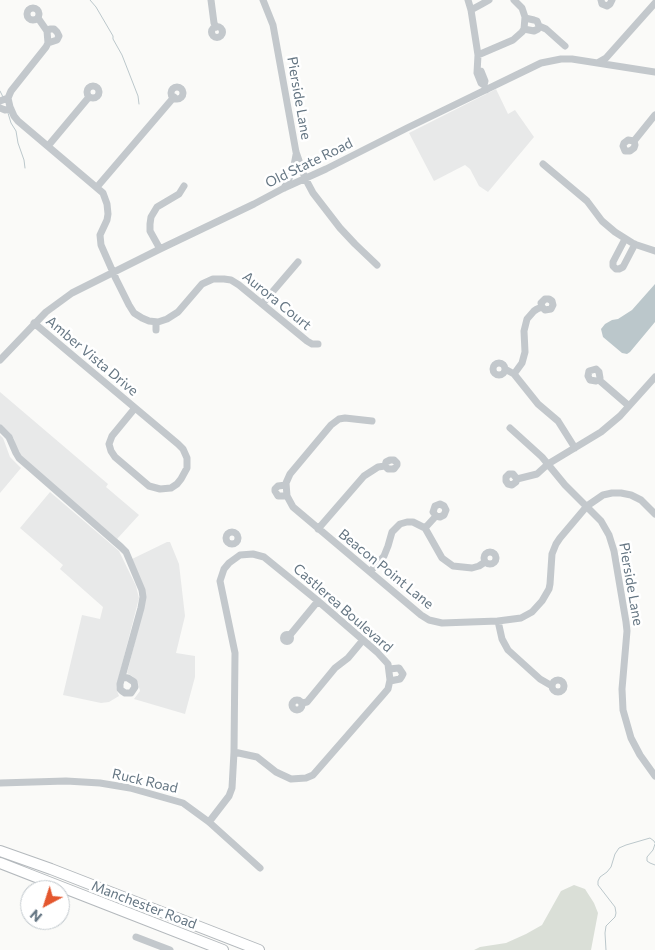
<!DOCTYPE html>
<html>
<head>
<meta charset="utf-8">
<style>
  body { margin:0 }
  #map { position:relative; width:655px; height:950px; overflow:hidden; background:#fafaf8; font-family:Commissioner,sans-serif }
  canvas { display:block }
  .north { position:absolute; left:20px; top:880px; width:50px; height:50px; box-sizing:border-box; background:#fff; border:1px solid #c1c8cd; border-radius:50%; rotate:220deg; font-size:14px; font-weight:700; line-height:20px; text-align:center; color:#657683 }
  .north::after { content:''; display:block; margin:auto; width:18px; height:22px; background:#e4572e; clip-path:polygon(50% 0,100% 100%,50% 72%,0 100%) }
</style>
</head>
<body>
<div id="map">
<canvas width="655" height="950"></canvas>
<div class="north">N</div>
</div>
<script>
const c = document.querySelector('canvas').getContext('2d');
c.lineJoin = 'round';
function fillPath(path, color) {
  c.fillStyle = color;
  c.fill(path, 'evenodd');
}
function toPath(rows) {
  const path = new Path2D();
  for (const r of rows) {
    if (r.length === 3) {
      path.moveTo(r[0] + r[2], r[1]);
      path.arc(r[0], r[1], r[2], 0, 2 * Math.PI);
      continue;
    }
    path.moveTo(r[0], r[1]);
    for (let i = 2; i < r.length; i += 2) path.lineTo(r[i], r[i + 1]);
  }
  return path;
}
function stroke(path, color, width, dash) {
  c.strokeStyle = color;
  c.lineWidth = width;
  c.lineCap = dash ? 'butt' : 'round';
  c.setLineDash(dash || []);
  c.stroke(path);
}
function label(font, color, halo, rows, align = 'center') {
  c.font = font + ' Commissioner,sans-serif';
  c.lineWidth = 5;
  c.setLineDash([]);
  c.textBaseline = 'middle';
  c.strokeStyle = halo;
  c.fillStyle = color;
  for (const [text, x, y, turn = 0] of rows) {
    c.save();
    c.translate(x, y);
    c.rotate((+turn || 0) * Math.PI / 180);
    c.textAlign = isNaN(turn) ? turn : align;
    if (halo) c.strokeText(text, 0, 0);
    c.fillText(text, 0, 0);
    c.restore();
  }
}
const built = toPath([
  [496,89,508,114,515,110,534,137,488,192,479,186,470,169,465,165,434,181,409,133],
  [0,392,108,484,106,487,139,515,117,539,23,459,17,451,14,439,10,433,0,424],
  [0,435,3,438,10,457,21,468,0,493],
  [50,492,119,551,136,586,139,598,116,688,119,696,109,702,101,703,63,695,82,615,100,619,103,607,60,569,63,565,20,528],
  [167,542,170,542,179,564,185,616,176,653,195,656,195,677,185,714,134,699,140,691,138,683,132,676,127,673,143,610,132,559]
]);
const green = toPath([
  [574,885,585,889,594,903,598,913,591,950,474,950,480,947,506,943,526,934,542,925,561,891]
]);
const water = toPath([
  [655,284,655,322,630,352,627,354,622,353,603,337,601,329,605,324,612,320,618,319,632,310]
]);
const stream = toPath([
  [90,0,96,7,113,36,113,39,122,55,138,96,139,104],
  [0,91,3,97],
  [8,113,11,123,16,131,18,143,24,160,25,168],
  [655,844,653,850,647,857,647,861,650,863,655,865],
  [606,950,605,933,606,926,615,917,616,913,615,907,598,885,598,881,600,877,607,872,611,867,615,854,619,848,626,845,650,838,654,841,655,843]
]);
const minor = toPath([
  [211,0,214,23,216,27],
  [263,0,273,25,296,152,305,178,313,193,340,228,355,244,377,265],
  [468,0,471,10,478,55,477,73,481,83,484,85,486,90],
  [601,0,602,4,607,6,610,4,612,0],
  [33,14,6],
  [471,10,482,4,489,0],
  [38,18,47,31,48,43,46,47,11,91,8,98,10,107,14,116,18,121,103,193,107,204,108,214,107,220,100,235,101,245,116,279,129,305,134,313,142,318,149,321,158,322,167,319,178,312,202,284,213,279,224,279,231,280,239,285,307,341,312,344,318,344],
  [539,26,546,29,565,46],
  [217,32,5.5],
  [524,29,534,31,538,29,539,26,537,21,534,20,525,18],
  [47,31,50,29,54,29,57,32,59,36,57,40,48,43],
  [478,55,513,40,522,32,524,29,525,17,522,8,514,0],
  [599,62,606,58,655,3],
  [478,70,481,71,485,81,484,85],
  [93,92,6],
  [177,93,6],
  [0,101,8,98],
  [0,108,5,110,11,109],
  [634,141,628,140,624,143,623,146,625,151,630,151,634,148,635,145,634,141,655,115],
  [48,146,89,97],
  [543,164,587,201,602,221,615,232,634,244,655,251],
  [97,187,174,97],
  [284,188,293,171,296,155],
  [625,239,613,262,613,266,616,269,619,269,623,267,635,244],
  [160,249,150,231,150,224,151,217,157,207,179,194,184,186],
  [262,304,298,262],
  [156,322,156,330],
  [34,323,178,444,183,449,187,458,187,468,181,479,177,484,171,488,160,489,149,486,115,457,111,451,109,444,112,436,135,408],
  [0,360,46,312,72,293,160,249,254,204,284,188,326,169,407,128,541,63,561,59,572,59,655,72],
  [499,369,6],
  [505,369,514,374,538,404,558,421,575,448],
  [514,374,522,363,525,352,524,331,527,319,534,311,537,309,542,307,545,310,551,309,553,305,552,301,549,299,545,299,541,303,542,307],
  [599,380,600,378,599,372,596,369,589,371,588,376,590,380,596,381,599,380,629,406],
  [372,421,345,418,339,419,331,425,290,474,286,483,287,496,293,507,421,615,429,620,442,623,498,621,521,618,532,612,542,601,549,589,550,584,552,554,556,544,560,538,587,506,603,495,612,493,621,493,631,495,641,500,655,514],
  [0,428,9,437,16,453,19,458,121,547,126,552,142,590,143,597,141,608,120,684,120,689,122,691,125,693,131,693,135,687,134,682,128,678,122,677],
  [510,428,542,457,565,485,601,521,609,535,614,551,626,622,627,631,622,689,623,710,631,738,640,755,655,776],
  [517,479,516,482,512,485,508,484,506,481,506,477,509,474,513,474,517,479,537,474,548,464,601,432,620,416,655,377],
  [286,485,278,486,275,489,275,491,278,496,287,496],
  [425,528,436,516,440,517,444,515,446,510,444,506,440,504,435,506,433,512,436,516],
  [318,529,364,476,378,467,385,466,388,469,394,469,397,465,397,463,394,460,390,460,386,462,385,466],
  [232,538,6],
  [490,558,6],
  [370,572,384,556,388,546,392,532,400,524,407,522,413,522,425,528,442,558,453,566,472,568,479,566,485,562],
  [498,621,502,639,508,650,540,679,552,686],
  [287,638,3.5],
  [290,635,318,601],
  [389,669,399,668,403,674,402,676,400,679,390,681],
  [558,686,6],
  [297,705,5],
  [302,703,307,702,335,668,348,658,363,640],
  [0,783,66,781,100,783,130,788,183,803,209,822,260,868],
  [209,822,229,796,232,788,234,752,235,653,220,581,224,569,229,563,240,555,253,554,264,557,318,601,377,652,388,664,390,680,388,689,382,696,313,775,306,778,291,779,276,772,257,757,234,752],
  [136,937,170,950]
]);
const highway = toPath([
  [0,851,51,869,259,950],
  [0,863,223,950]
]);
const streetNames = [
  ["Pierside Lane",299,98,80],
  ["Old State Road",309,163,-26],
  ["Aurora Court",277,301,39],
  ["Amber Vista Drive",92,356,40],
  ["Beacon Point Lane",386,569,39],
  ["Pierside Lane",631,584,80],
  ["Castlerea Boulevard",343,608,41],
  ["Ruck Road",145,781,13],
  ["Manchester Road",144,905,21]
];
fillPath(built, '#e8e9e9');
fillPath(green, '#dadfd7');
fillPath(water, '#bbc7cb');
stroke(stream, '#bbc7cb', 1);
stroke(highway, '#b4b9bd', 12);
stroke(minor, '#c3c8cc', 7);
stroke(highway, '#fff', 10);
label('14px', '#657683', '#fff', streetNames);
</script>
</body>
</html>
